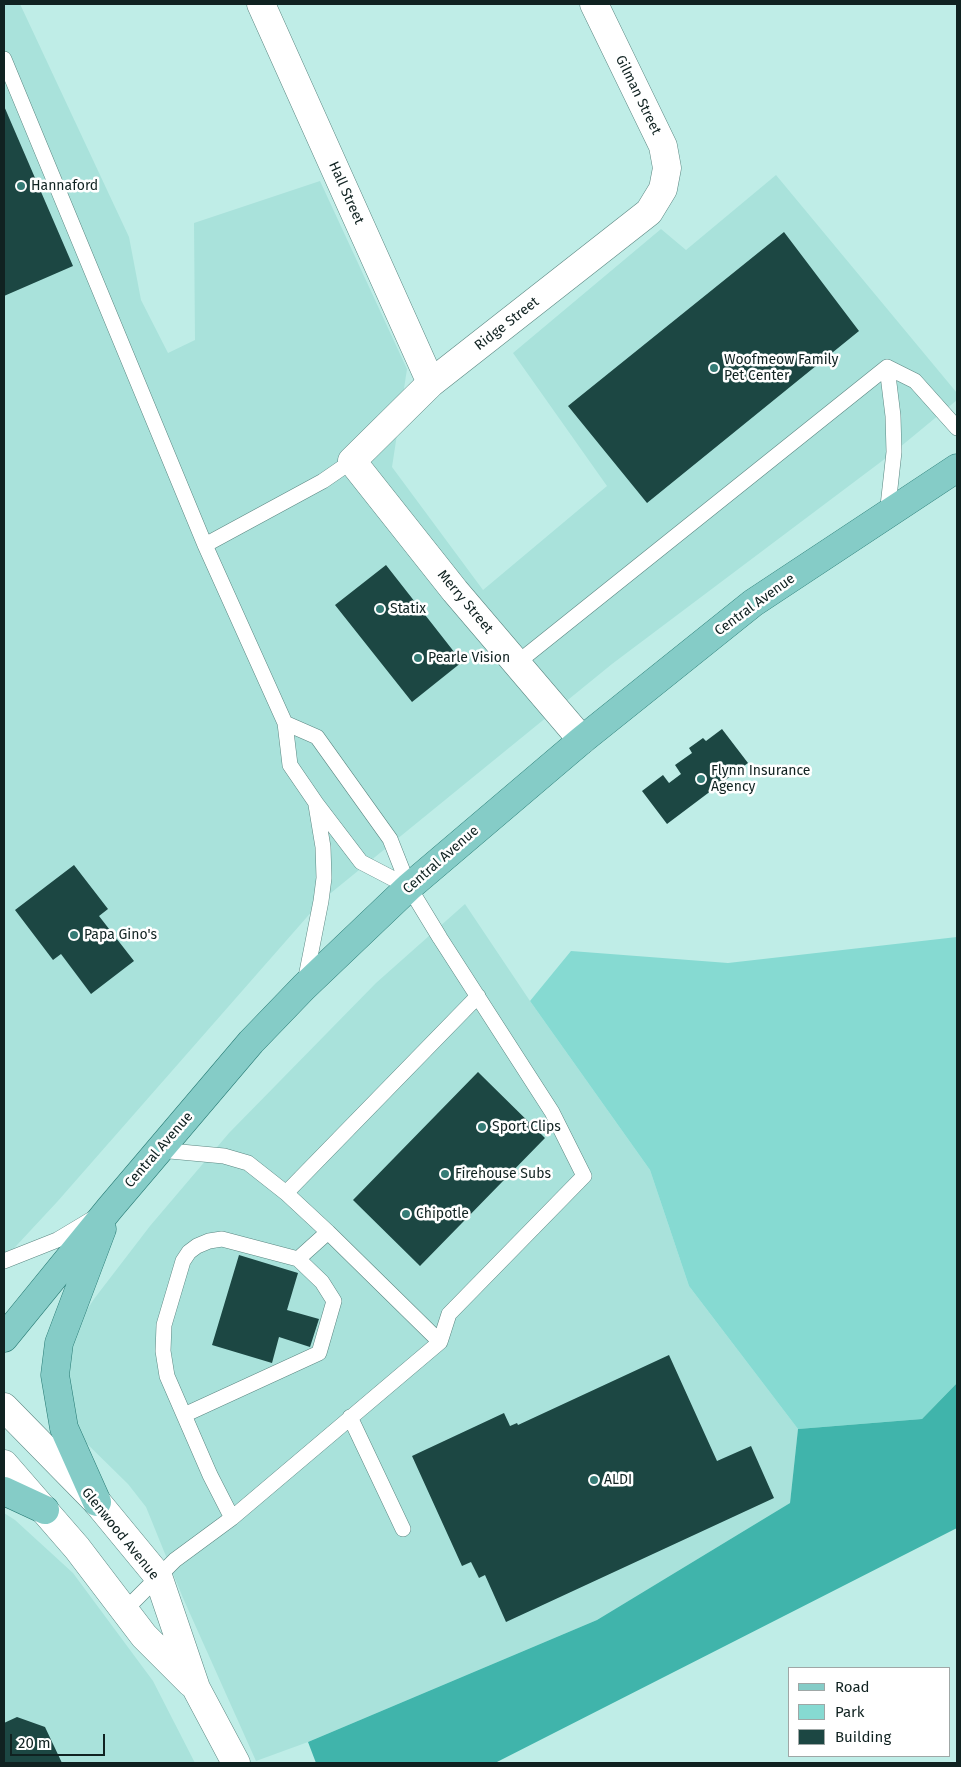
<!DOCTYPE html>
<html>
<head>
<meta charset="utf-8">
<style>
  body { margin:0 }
  #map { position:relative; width:961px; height:1767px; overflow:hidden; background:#bfede7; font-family:"Fira Sans",sans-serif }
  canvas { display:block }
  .frame { position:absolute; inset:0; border:5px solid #102221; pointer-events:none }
  .legend { position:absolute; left:788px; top:1667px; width:162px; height:90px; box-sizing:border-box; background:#fff; border:1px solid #9fa7a6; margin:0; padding:6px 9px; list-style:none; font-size:15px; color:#102221 }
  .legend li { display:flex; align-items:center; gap:10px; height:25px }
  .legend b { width:25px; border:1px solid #9fa7a6 }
  .scale { position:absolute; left:10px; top:1734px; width:95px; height:22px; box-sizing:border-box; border:2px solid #102221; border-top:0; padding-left:6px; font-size:15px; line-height:18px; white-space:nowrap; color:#102221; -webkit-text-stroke:4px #fff; paint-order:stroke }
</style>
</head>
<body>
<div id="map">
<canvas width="961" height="1767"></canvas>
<div class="frame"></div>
<ul class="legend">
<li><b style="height:6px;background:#85ccc7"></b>Road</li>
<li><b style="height:14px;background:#86dad2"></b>Park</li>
<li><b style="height:14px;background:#1c4743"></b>Building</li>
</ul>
<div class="scale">20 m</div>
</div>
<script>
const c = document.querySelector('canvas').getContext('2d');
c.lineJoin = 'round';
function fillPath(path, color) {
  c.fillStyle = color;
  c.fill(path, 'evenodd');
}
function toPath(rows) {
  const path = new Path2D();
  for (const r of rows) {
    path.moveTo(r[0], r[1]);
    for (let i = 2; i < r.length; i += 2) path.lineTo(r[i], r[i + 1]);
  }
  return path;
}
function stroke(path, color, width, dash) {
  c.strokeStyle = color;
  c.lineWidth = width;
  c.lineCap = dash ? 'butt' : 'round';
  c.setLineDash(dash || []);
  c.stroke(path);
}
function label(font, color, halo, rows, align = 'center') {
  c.font = font + ' "Fira Sans",sans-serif';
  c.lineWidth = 5;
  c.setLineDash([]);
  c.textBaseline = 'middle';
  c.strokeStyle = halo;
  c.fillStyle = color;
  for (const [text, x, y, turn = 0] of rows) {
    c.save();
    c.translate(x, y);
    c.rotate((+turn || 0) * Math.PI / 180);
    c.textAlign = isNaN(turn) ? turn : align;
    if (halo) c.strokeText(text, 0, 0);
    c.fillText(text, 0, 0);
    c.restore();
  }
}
const built = toPath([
  [4,4,20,4,129,237,141,300,168,353,195,340,194,223,320,181,407,369,392,467,483,590,607,486,513,353,661,229,686,250,776,175,957,393,957,400,894,452,612,664,321,901,57,1202,4,1259],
  [465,904,530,1001,650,1170,689,1286,798,1429,790,1503,597,1620,308,1742,256,1761,183,1598,146,1507,128,1484,76,1433,56,1357,94,1299,150,1226,229,1133,376,983],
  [4,1513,15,1520,73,1573,153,1681,195,1763,4,1763]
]);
const green = toPath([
  [957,937,957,1383,922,1419,798,1429,689,1286,650,1170,530,1001,571,951,728,963]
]);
const forest = toPath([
  [957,1383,957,1528,495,1763,316,1763,308,1742,597,1620,790,1503,798,1429,922,1419]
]);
const building = toPath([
  [4,106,73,266,4,296],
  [784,232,859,331,647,503,568,406],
  [386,565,462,662,412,702,335,605],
  [722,729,748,763,667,824,642,791,663,775,669,783,681,774,675,765,692,753,689,748,703,738,706,741],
  [74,865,108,909,99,916,134,961,91,994,61,954,53,960,15,910],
  [478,1072,545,1138,420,1266,353,1200],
  [239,1255,298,1273,287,1310,319,1319,310,1347,279,1337,272,1363,212,1345],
  [669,1355,717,1461,751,1446,774,1498,506,1622,485,1575,479,1578,471,1562,462,1566,412,1456,504,1413,510,1426,517,1423,518,1425],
  [17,1717,45,1727,62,1763,4,1763,4,1723]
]);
const service = toPath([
  [4,59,205,545,285,723,290,765,316,803,361,862,409,887],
  [887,515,894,452,893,416,887,367,915,381,957,428],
  [205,545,323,481,352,461],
  [517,663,887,367],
  [285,723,317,737,390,839,409,887,440,938,552,1112,584,1176,449,1314,440,1342],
  [305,982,321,901,324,878,323,847,316,805],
  [286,1193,478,996],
  [298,1259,328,1232],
  [4,1261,57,1240,92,1219],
  [184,1415,319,1353,334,1301,322,1282,298,1259,222,1239,209,1241,197,1246,189,1252,183,1261,164,1325,163,1351,167,1376,210,1475,232,1518],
  [350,1417,403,1529],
  [125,1610,175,1560,232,1518,440,1342,328,1232,286,1193,248,1163,224,1156,159,1150]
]);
const minor = toPath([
  [261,4,431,383],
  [582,740,455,591,352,461,431,383,649,212,663,189,667,168,663,146,594,4]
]);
const tertiary = toPath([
  [4,1407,97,1502,158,1576,196,1688,236,1763],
  [4,1464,77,1548,144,1636,191,1683]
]);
const primary = toPath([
  [4,1338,110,1208,251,1042,304,987,409,887,582,740,753,603,957,468],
  [4,1491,45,1510],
  [97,1502,64,1428,55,1375,59,1343,102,1229]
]);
const markers = [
  [21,186,5,"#357c76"],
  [714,368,5,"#357c76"],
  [380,609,5,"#357c76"],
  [418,658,5,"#357c76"],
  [701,779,5,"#357c76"],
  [74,935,5,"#357c76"],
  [482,1127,5,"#357c76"],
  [445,1174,5,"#357c76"],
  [406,1214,5,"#357c76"],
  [594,1480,5,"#357c76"]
];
const streetNames = [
  ["Gilman Street",638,95,64],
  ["Hall Street",346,193,66],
  ["Ridge Street",507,324,-38],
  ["Merry Street",465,602,50],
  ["Central Avenue",755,605,-36],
  ["Central Avenue",441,860,-41],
  ["Central Avenue",159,1150,-49],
  ["Glenwood Avenue",120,1534,51]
];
const poiNames = [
  ["Hannaford",31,186],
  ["Woofmeow Family",724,360],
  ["Pet Center",724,376],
  ["Statix",390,609],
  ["Pearle Vision",428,658],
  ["Flynn Insurance",711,771],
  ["Agency",711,787],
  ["Papa Gino's",84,935],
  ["Sport Clips",492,1127],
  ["Firehouse Subs",455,1174],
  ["Chipotle",416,1214],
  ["ALDI",604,1480]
];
fillPath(built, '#a9e2db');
fillPath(green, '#86dad2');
fillPath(forest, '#40b4ab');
fillPath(building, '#1c4743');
stroke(service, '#5b8782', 16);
stroke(minor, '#5b8782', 29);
stroke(tertiary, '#5b8782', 29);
stroke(primary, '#277a74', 29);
stroke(service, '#fff', 15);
stroke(minor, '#fff', 28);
stroke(tertiary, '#fff', 28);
stroke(primary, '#85ccc7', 28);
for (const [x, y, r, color] of markers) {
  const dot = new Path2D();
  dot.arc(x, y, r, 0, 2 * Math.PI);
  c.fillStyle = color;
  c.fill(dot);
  stroke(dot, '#fff', 2);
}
label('14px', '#102221', '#fff', streetNames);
label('14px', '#102221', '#fff', poiNames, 'left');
</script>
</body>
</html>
